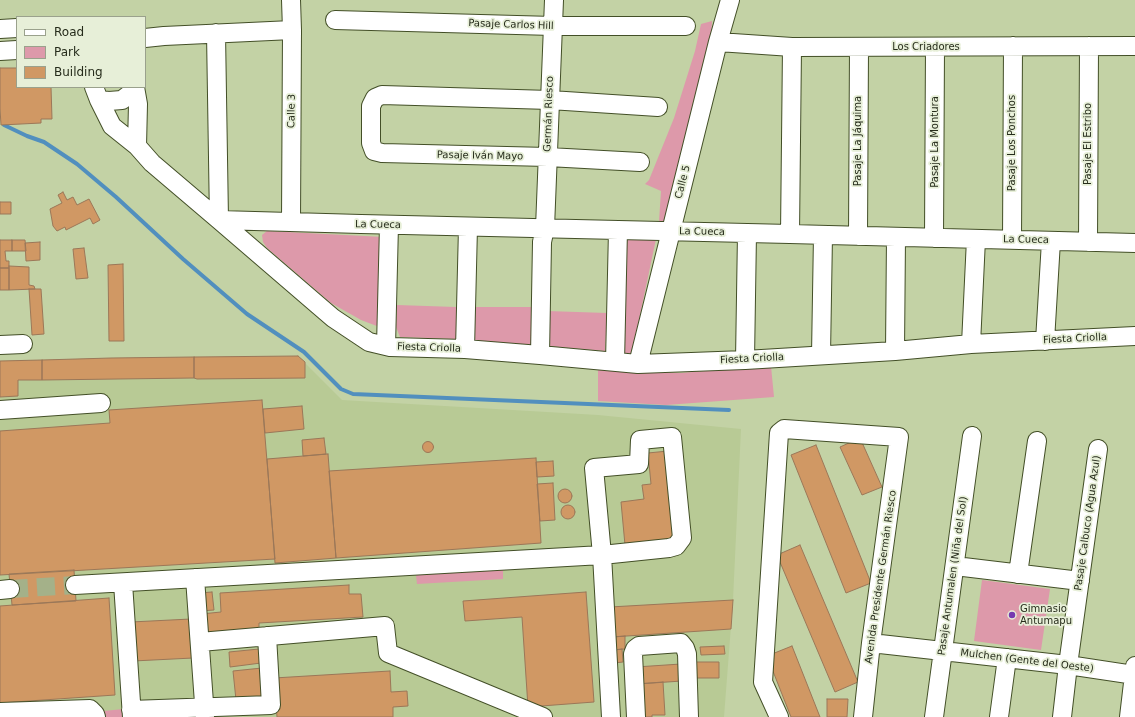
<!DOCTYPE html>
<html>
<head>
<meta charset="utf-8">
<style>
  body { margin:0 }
  #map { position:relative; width:1135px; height:717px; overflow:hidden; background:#c3d2a5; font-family:"DejaVu Sans",sans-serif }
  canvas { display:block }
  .legend { position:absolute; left:16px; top:16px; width:130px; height:72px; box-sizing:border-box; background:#e7efd8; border:1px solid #9aa18c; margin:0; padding:5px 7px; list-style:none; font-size:12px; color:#262c1b }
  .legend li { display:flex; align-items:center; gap:8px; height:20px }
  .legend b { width:20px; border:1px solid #9aa18c }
</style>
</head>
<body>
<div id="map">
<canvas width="1135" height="717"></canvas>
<ul class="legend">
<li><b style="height:5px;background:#fff"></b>Road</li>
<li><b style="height:11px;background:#d9a"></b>Park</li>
<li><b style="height:11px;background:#d09864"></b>Building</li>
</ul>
</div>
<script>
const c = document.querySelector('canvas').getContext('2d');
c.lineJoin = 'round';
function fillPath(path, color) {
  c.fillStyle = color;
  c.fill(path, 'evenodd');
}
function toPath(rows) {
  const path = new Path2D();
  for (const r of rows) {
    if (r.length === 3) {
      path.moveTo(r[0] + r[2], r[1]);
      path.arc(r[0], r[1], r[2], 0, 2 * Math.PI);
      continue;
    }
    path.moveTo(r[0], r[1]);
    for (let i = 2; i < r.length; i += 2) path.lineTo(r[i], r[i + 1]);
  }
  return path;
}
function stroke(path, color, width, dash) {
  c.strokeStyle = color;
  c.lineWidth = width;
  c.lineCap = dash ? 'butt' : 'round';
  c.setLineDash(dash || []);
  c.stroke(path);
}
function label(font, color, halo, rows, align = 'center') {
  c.font = font + ' "DejaVu Sans",sans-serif';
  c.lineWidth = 3.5;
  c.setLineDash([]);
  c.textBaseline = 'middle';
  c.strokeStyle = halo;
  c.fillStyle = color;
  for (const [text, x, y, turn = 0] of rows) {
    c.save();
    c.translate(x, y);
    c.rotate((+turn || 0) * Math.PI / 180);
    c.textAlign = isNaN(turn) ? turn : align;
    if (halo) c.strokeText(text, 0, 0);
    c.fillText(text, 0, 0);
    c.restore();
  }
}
const built = toPath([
  [298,356,342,400,598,415,741,429,733,600,724,717,0,717,0,361,111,358]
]);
const green = toPath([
  [712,21,711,40,666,223,659,221,661,191,645,184,649,180,674,118,695,51,701,24],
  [267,231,384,237,382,328,361,320,331,303,267,248,263,242,262,235],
  [626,238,656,239,632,353,620,354],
  [397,305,456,307,456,339,400,337,396,327],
  [472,307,532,307,533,345,472,341],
  [547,311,607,313,605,351,548,346],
  [771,366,774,397,666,405,598,401,598,370,680,373],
  [503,570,503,579,417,584,416,575],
  [982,580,1050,589,1041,650,974,641],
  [123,709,123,717,104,717,104,711]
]);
const stream = toPath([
  [3,120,4,125,27,136,44,142,77,164,116,197,183,259,247,314,304,352,341,389,353,394,729,410]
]);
const building = toPath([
  [0,68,17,68,17,87,51,87,52,119,41,119,41,123,1,125,0,109,0,68],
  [63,192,67,200,73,197,77,205,89,199,100,220,93,224,90,218,66,230,65,227,57,231,53,226,50,209,62,203,58,195,63,192],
  [0,202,11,202,11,214,0,214,0,202],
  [0,240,12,240,12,251,5,251,6,261,9,261,9,268,0,268,0,240],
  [12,240,25,240,26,251,12,251,12,240],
  [40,242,40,260,26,261,25,243,40,242],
  [84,248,88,278,76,279,73,249,84,248],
  [123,264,124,341,109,341,108,265,123,264],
  [9,266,29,267,29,285,34,286,35,289,9,290,9,266],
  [0,268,9,268,9,290,0,290,0,268],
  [29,289,41,289,44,334,32,335,29,289],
  [298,356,305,362,305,378,197,379,194,378,194,357,298,356],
  [194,357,194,378,42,380,42,360,111,358,194,357],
  [42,360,42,380,18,380,18,396,0,397,0,361,42,360],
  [262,400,275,559,0,575,0,431,110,423,109,410,262,400],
  [302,406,304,429,265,433,263,409,302,406],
  [324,438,326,454,303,456,302,440,324,438],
  [860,438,882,487,862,495,840,447,860,438],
  [428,447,5.5],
  [816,445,871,583,846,593,791,455,816,445],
  [668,451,676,540,625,545,621,502,644,499,642,485,651,484,648,453,668,451],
  [328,454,336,558,275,563,267,459,328,454],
  [536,458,541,543,336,558,329,471,536,458],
  [553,461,554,476,537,477,536,462,553,461],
  [553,483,555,520,540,521,537,484,553,483],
  [565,496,7],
  [568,512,7],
  [800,545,858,682,835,692,777,555,800,545],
  [74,570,76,601,12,605,9,574,74,570],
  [349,585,349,594,361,594,363,617,259,623,259,630,202,633,201,614,221,612,220,593,349,585],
  [212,592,214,610,200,611,199,593,212,592],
  [586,592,594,702,528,707,522,617,465,621,463,601,586,592],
  [109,598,115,695,0,703,0,606,109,598],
  [733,600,731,629,612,637,610,607,733,600],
  [191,619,193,658,133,661,131,622,191,619],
  [625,636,625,649,613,650,612,637,625,636],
  [724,646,725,654,701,655,700,647,724,646],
  [792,646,820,717,791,717,767,656,792,646],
  [259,649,261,663,230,667,229,652,259,649],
  [622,649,623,662,614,663,613,650,622,649],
  [696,662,719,662,719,678,696,678,696,662],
  [681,664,682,681,637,684,636,667,681,664],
  [262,668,265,698,236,700,233,671,262,668],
  [390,671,391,692,407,691,408,706,393,707,393,717,277,717,274,678,390,671],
  [663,682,665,715,652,715,652,717,639,717,637,684,663,682],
  [827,699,848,699,847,717,827,717,827,699]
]);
const minorTunnel = toPath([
  [10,589,75,585]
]);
const minor = toPath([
  [335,20,553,26,686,26],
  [0,29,17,28],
  [216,33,219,220,361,224,790,234,1135,243],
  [145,38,164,36,292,30],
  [718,42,792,47,1135,46],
  [0,51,17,50],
  [94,87,99,100,112,126,137,146,152,163,219,220,333,318,369,342,390,347,465,349,540,355,638,364,745,360,895,351,971,344,1135,336],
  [135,87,138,104,137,146],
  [99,100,109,101,122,100,135,90],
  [640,162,548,157,382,153,374,151,371,143,371,106,375,98,382,95,550,100,658,107],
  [291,222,292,30,291,0],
  [790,234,792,47],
  [858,236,859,47],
  [934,238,935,47],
  [1012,240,1013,46],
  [1088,242,1089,46],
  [1045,341,1051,241],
  [971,344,976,239],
  [0,345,23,344],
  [386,346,389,225],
  [465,349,468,227],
  [895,351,896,237],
  [540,355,542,242,545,228,554,0],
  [821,355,823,235],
  [745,360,747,233],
  [615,362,618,230],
  [638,364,718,42,730,0],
  [0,410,101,403],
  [955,566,1080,581],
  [1018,574,1037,441],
  [195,578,205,717],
  [123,583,132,717],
  [75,585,602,555,669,548,676,546,682,538,672,437,640,440,639,464,594,468,602,555,611,717],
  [0,590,10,589],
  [200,642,385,626,388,653,543,717],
  [871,643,1068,665,1135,675],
  [131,710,271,705,267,636],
  [0,712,90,709,95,714,96,717],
  [636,717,633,654,635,649,639,646,681,643,685,648,687,654,689,717],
  [779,717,763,682,779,433,784,429,899,437,871,643,863,717],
  [934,717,972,436],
  [999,717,1007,658],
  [1062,717,1068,665,1098,449],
  [1129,717,1135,666]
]);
const markers = [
  [1012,615,4,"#753ab0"]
];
const streetNames = [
  ["Pasaje Carlos Hill",511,25,2],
  ["Los Criadores",926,47],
  ["Calle 3",292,111,-89],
  ["Germán Riesco",549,114,-88],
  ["Pasaje La Jáquima",858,141,-90],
  ["Pasaje La Montura",935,142,-90],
  ["Pasaje Los Ponchos",1012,143,-90],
  ["Pasaje El Estribo",1088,144,-90],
  ["Pasaje Iván Mayo",480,156,1],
  ["Calle 5",683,182,-76],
  ["La Cueca",378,225,1],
  ["La Cueca",702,232,1],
  ["La Cueca",1026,240,1],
  ["Fiesta Criolla",1075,339,-3],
  ["Fiesta Criolla",429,348,2],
  ["Fiesta Criolla",752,359,-3],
  ["Pasaje Calbuco (Agua Azul)",1088,523,-82],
  ["Pasaje Antumalen (Niña del Sol)",953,576,-82],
  ["Avenida Presidente Germán Riesco",881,577,-82],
  ["Mulchen (Gente del Oeste)",1027,661,7]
];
const poiNames = [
  ["Gimnasio",1020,609],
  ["Antumapu",1020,621]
];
fillPath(built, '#b8ca95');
fillPath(green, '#d9a');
stroke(stream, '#518fbe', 4);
fillPath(building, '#d09864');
stroke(building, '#9b7758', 1);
stroke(minorTunnel, '#a4b189', 18, [18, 9]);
stroke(minor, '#434f27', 20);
stroke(minor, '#fff', 18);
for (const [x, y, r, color] of markers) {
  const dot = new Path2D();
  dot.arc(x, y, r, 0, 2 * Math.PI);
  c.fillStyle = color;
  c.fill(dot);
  stroke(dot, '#e7efd8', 1.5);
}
label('10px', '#262c1b', '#e7efd8', streetNames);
label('10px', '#262c1b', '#e7efd8', poiNames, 'left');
</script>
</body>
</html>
